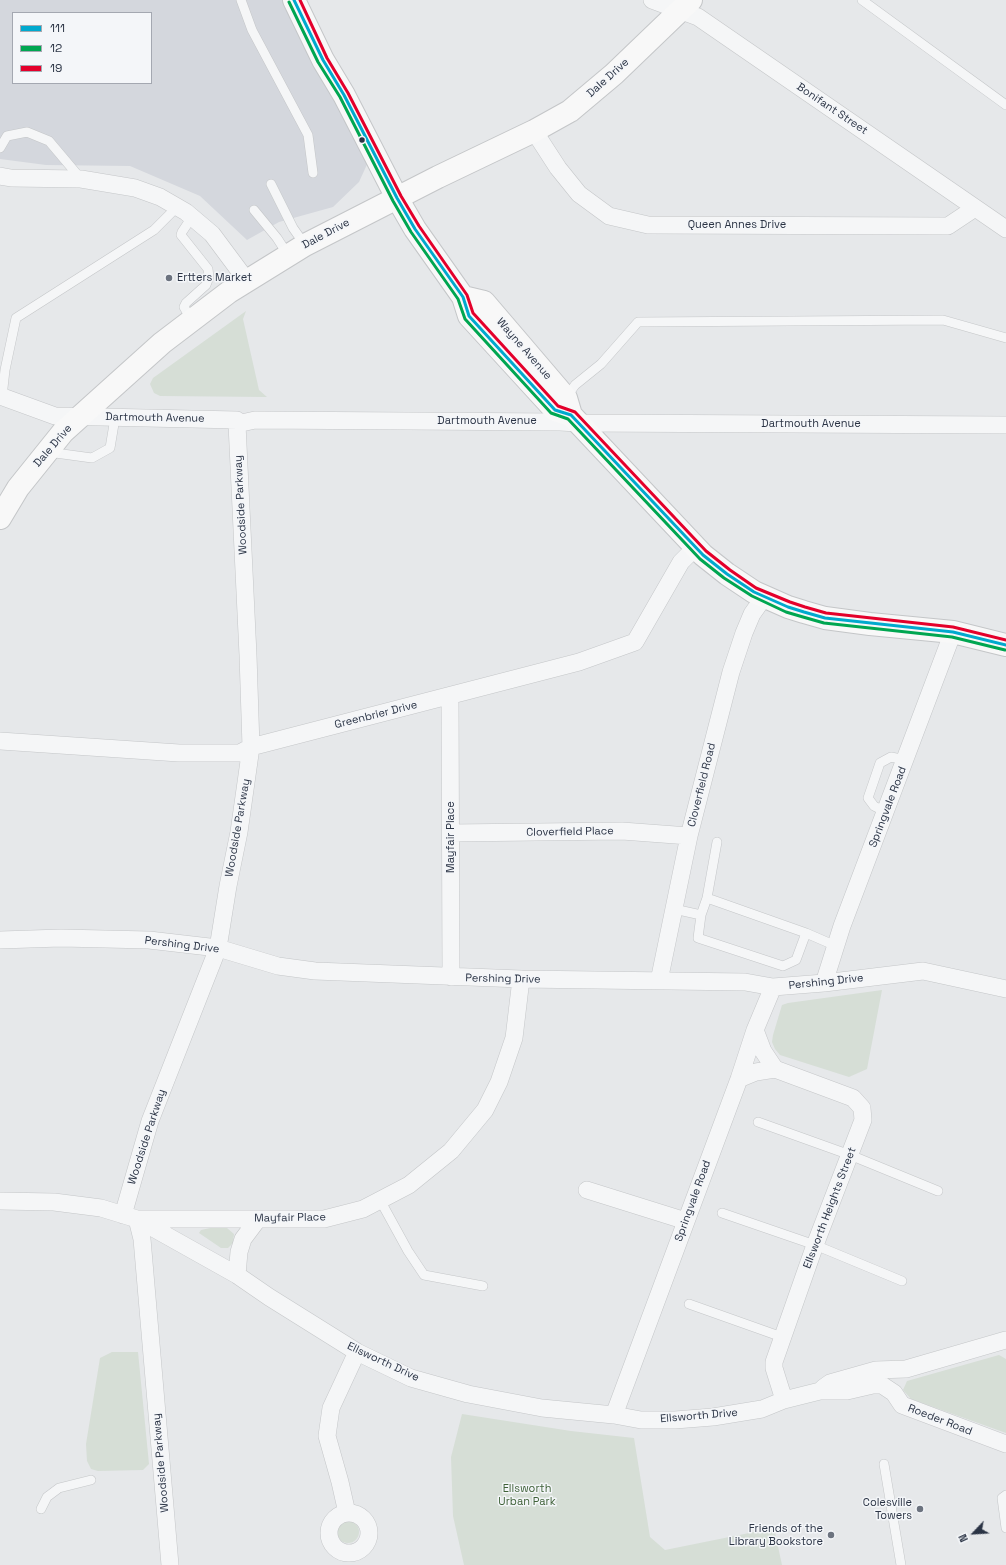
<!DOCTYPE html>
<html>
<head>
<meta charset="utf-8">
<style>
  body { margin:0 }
  #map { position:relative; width:1006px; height:1565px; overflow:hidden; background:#e6e8ea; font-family:"Space Grotesk",sans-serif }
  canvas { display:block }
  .legend { position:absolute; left:12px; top:12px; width:140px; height:72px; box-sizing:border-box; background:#f4f6f9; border:1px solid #a4a8b1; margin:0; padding:5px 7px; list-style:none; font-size:12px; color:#2b3445 }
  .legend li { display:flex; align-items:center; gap:8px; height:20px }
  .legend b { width:20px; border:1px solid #a4a8b1 }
  .north { position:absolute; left:954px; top:1513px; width:40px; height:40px; -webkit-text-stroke:3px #f4f6f9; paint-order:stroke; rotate:245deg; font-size:11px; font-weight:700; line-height:16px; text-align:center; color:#2b3445 }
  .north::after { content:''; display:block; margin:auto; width:14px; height:18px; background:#2b3445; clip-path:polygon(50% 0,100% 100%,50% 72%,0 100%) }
</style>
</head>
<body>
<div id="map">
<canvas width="1006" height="1565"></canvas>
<ul class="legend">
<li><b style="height:5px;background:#00a9ce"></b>111</li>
<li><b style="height:5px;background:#00a651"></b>12</li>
<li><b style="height:5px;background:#e4002b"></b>19</li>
</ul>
<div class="north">N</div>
</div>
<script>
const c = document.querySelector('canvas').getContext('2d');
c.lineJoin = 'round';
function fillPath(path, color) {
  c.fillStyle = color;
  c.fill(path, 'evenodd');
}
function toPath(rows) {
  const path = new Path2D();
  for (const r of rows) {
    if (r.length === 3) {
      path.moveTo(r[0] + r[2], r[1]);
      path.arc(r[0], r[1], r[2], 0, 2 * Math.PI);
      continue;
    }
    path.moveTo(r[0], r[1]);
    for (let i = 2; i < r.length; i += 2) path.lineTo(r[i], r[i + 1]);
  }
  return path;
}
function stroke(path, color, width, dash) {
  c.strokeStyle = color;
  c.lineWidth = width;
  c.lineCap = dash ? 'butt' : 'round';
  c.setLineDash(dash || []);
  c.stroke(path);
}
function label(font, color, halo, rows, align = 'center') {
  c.font = font + ' "Space Grotesk",sans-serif';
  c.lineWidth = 3;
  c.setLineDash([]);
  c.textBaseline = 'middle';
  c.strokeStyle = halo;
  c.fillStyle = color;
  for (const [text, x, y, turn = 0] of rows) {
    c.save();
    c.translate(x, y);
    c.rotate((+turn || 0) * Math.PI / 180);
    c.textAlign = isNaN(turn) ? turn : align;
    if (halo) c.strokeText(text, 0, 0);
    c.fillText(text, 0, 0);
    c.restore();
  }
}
const built = toPath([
  [0,0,288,0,369,160,359,182,333,207,279,222,247,240,200,196,130,166,46,165,0,159],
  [13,13,151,13,151,83,13,83]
]);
const green = toPath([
  [246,311,243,319,259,390,267,397,160,396,154,393,150,384,153,378],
  [882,990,867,1069,849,1077,780,1055,775,1049,772,1042,773,1035,782,1005,788,1003],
  [215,1227,227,1228,234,1234,233,1243,228,1248,221,1248,199,1233,201,1230],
  [112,1352,138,1352,149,1464,143,1470,98,1471,91,1469,87,1461,86,1444,100,1358],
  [999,1355,1006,1359,1006,1433,911,1399,903,1390,907,1381],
  [462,1414,571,1431,634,1438,650,1537,665,1550,774,1528,782,1565,464,1565,453,1516,451,1457],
  [348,1532,11]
]);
const lane = toPath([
  [241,0,252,30,308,135,313,173],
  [862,0,1006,105],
  [0,148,7,136,27,132,49,141,81,179],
  [271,184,293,228,305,245],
  [254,210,277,238,288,255],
  [192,321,184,307,186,303,206,285,209,277,208,269,181,235,182,232,192,217],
  [2,397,5,370,16,318,154,230,177,207],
  [566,398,575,385,601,364,638,322,943,320,1006,338],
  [48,452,92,458,110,448,115,418],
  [886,812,874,806,868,798,880,763,891,757,906,760],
  [707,898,806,933,836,946],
  [674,909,701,915,698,938,783,966,796,960,806,933],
  [701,915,707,898,717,842],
  [758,1122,850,1155,938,1191],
  [380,1200,408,1251,424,1275,483,1286],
  [722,1213,815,1245,902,1281],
  [689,1304,782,1337],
  [884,1464,901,1565],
  [1006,1495,1002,1498,1006,1528],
  [41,1509,47,1497,59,1488,91,1480]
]);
const street = toPath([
  [652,0,698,17,1006,229],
  [534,131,558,168,579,194,609,216,648,225,948,226,975,208],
  [0,176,11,178,81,179,135,188,160,197,186,212,212,234,247,281],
  [0,396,55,416,237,420,237,424,255,420,560,422,578,423,1006,425],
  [450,696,451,977],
  [0,741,179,753,240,753,251,747,579,662,635,642,681,562,695,548],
  [451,833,622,831,689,836],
  [0,940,61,938,149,940,218,948,278,966,315,971,521,979,745,982,773,987,824,983,923,971,1006,989],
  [659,981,689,836,731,672,744,633,752,614,764,597],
  [824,983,842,926,953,632],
  [755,1030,763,1051,775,1069],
  [739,1079,756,1072,775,1069,853,1098,862,1108,863,1120,815,1245,774,1362,774,1368,784,1400],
  [587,1190,686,1221],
  [0,1201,54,1202,101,1208,137,1219,237,1275,269,1297,357,1352,411,1378,468,1394,542,1408,614,1415,641,1420,675,1420,713,1417,762,1409,784,1400,820,1391,847,1391,873,1385,882,1385,894,1393,902,1405,1006,1444],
  [123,1215,150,1121,218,948,228,886,239,832,251,747,248,655,237,424],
  [237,1275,239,1252,243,1239,258,1219],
  [823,1388,830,1383,876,1370,906,1369,1006,1340],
  [614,1415,739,1079,755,1030,773,987],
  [347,1513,340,1482,327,1436,331,1408,357,1352],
  [349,1533,20],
  [170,1565,142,1239,137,1219,324,1219,363,1209,409,1185,451,1151,485,1110,499,1082,514,1038,521,979]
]);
const secondary = toPath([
  [294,0,323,60,344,95,397,198,415,229,463,297,469,316,555,410,571,415,703,555,727,574,754,592,788,607,804,612,825,618,870,624,953,632,1006,645],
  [463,297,484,302,566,398,571,415],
  [0,518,18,488,63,432,162,343,229,292,305,245,438,177,534,131,570,111,614,74,691,0]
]);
const bus1 = toPath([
  [294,0,323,60,344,95,397,198,415,229,463,297,469,316,555,410,571,415,703,555,727,574,754,592,788,607,804,612,825,618,953,632,1006,645]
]);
const bus2 = toPath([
  [289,2,318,62,340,97,393,201,411,232,458,299,465,319,551,413,568,419,700,559,724,578,752,596,786,612,803,617,824,623,952,637,1005,650]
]);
const bus3 = toPath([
  [300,0,327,58,348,93,401,196,419,226,467,295,473,313,558,406,575,412,706,551,730,570,756,588,790,602,805,607,826,613,953,627,1006,640]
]);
const markers = [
  [362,140,3.5,"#2b3445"],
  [169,278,4,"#6c737f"],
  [920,1509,4,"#6c737f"],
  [831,1535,4,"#6c737f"]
];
const streetNames = [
  ["Dale Drive",608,78,-42],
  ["Bonifant Street",832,109,34],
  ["Queen Annes Drive",737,225],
  ["Dale Drive",326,234,-28],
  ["Wayne Avenue",524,349,49],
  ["Dartmouth Avenue",155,418,1],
  ["Dartmouth Avenue",487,421],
  ["Dartmouth Avenue",811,424],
  ["Dale Drive",53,446,-49],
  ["Woodside Parkway",241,505,-93],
  ["Greenbrier Drive",376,715,-14],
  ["Cloverfield Road",702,785,-76],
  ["Springvale Road",888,807,-69],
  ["Woodside Parkway",238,828,-80],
  ["Cloverfield Place",570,832,-1],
  ["Mayfair Place",451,837,-90],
  ["Pershing Drive",182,945,7],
  ["Pershing Drive",503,979,1],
  ["Pershing Drive",826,982,-6],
  ["Woodside Parkway",147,1137,-72],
  ["Springvale Road",693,1201,-70],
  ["Ellsworth Heights Street",830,1208,-69],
  ["Mayfair Place",290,1218,-1],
  ["Ellsworth Drive",383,1362,25],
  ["Ellsworth Drive",699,1416,-5],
  ["Roeder Road",940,1420,21],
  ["Woodside Parkway",161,1463,-95]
];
const poiNames = [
  ["Ertters Market",177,278,"left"],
  ["Colesville",912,1503],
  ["Towers",912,1516],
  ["Friends of the",823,1529],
  ["Library Bookstore",823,1542]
];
const parkNames = [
  ["Ellsworth",527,1489],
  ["Urban Park",527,1502]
];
fillPath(built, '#d4d7dd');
fillPath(green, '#d6ded6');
stroke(lane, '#c4c6c8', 10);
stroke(street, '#c4c6c8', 18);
stroke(secondary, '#c4c6c8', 24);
stroke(lane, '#f5f6f7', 9);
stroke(street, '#f5f6f7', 17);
stroke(secondary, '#f8f8f8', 22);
stroke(bus1, '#00a9ce', 3);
stroke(bus2, '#00a651', 3);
stroke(bus3, '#e4002b', 3);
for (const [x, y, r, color] of markers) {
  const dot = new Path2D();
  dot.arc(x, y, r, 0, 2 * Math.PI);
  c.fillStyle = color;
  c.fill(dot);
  stroke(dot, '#f4f6f9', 1.5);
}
label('11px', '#2b3445', '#f4f6f9', streetNames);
label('11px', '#2b3445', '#f4f6f9', poiNames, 'right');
label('11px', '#3f6138', '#f4f6f9', parkNames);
</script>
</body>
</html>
